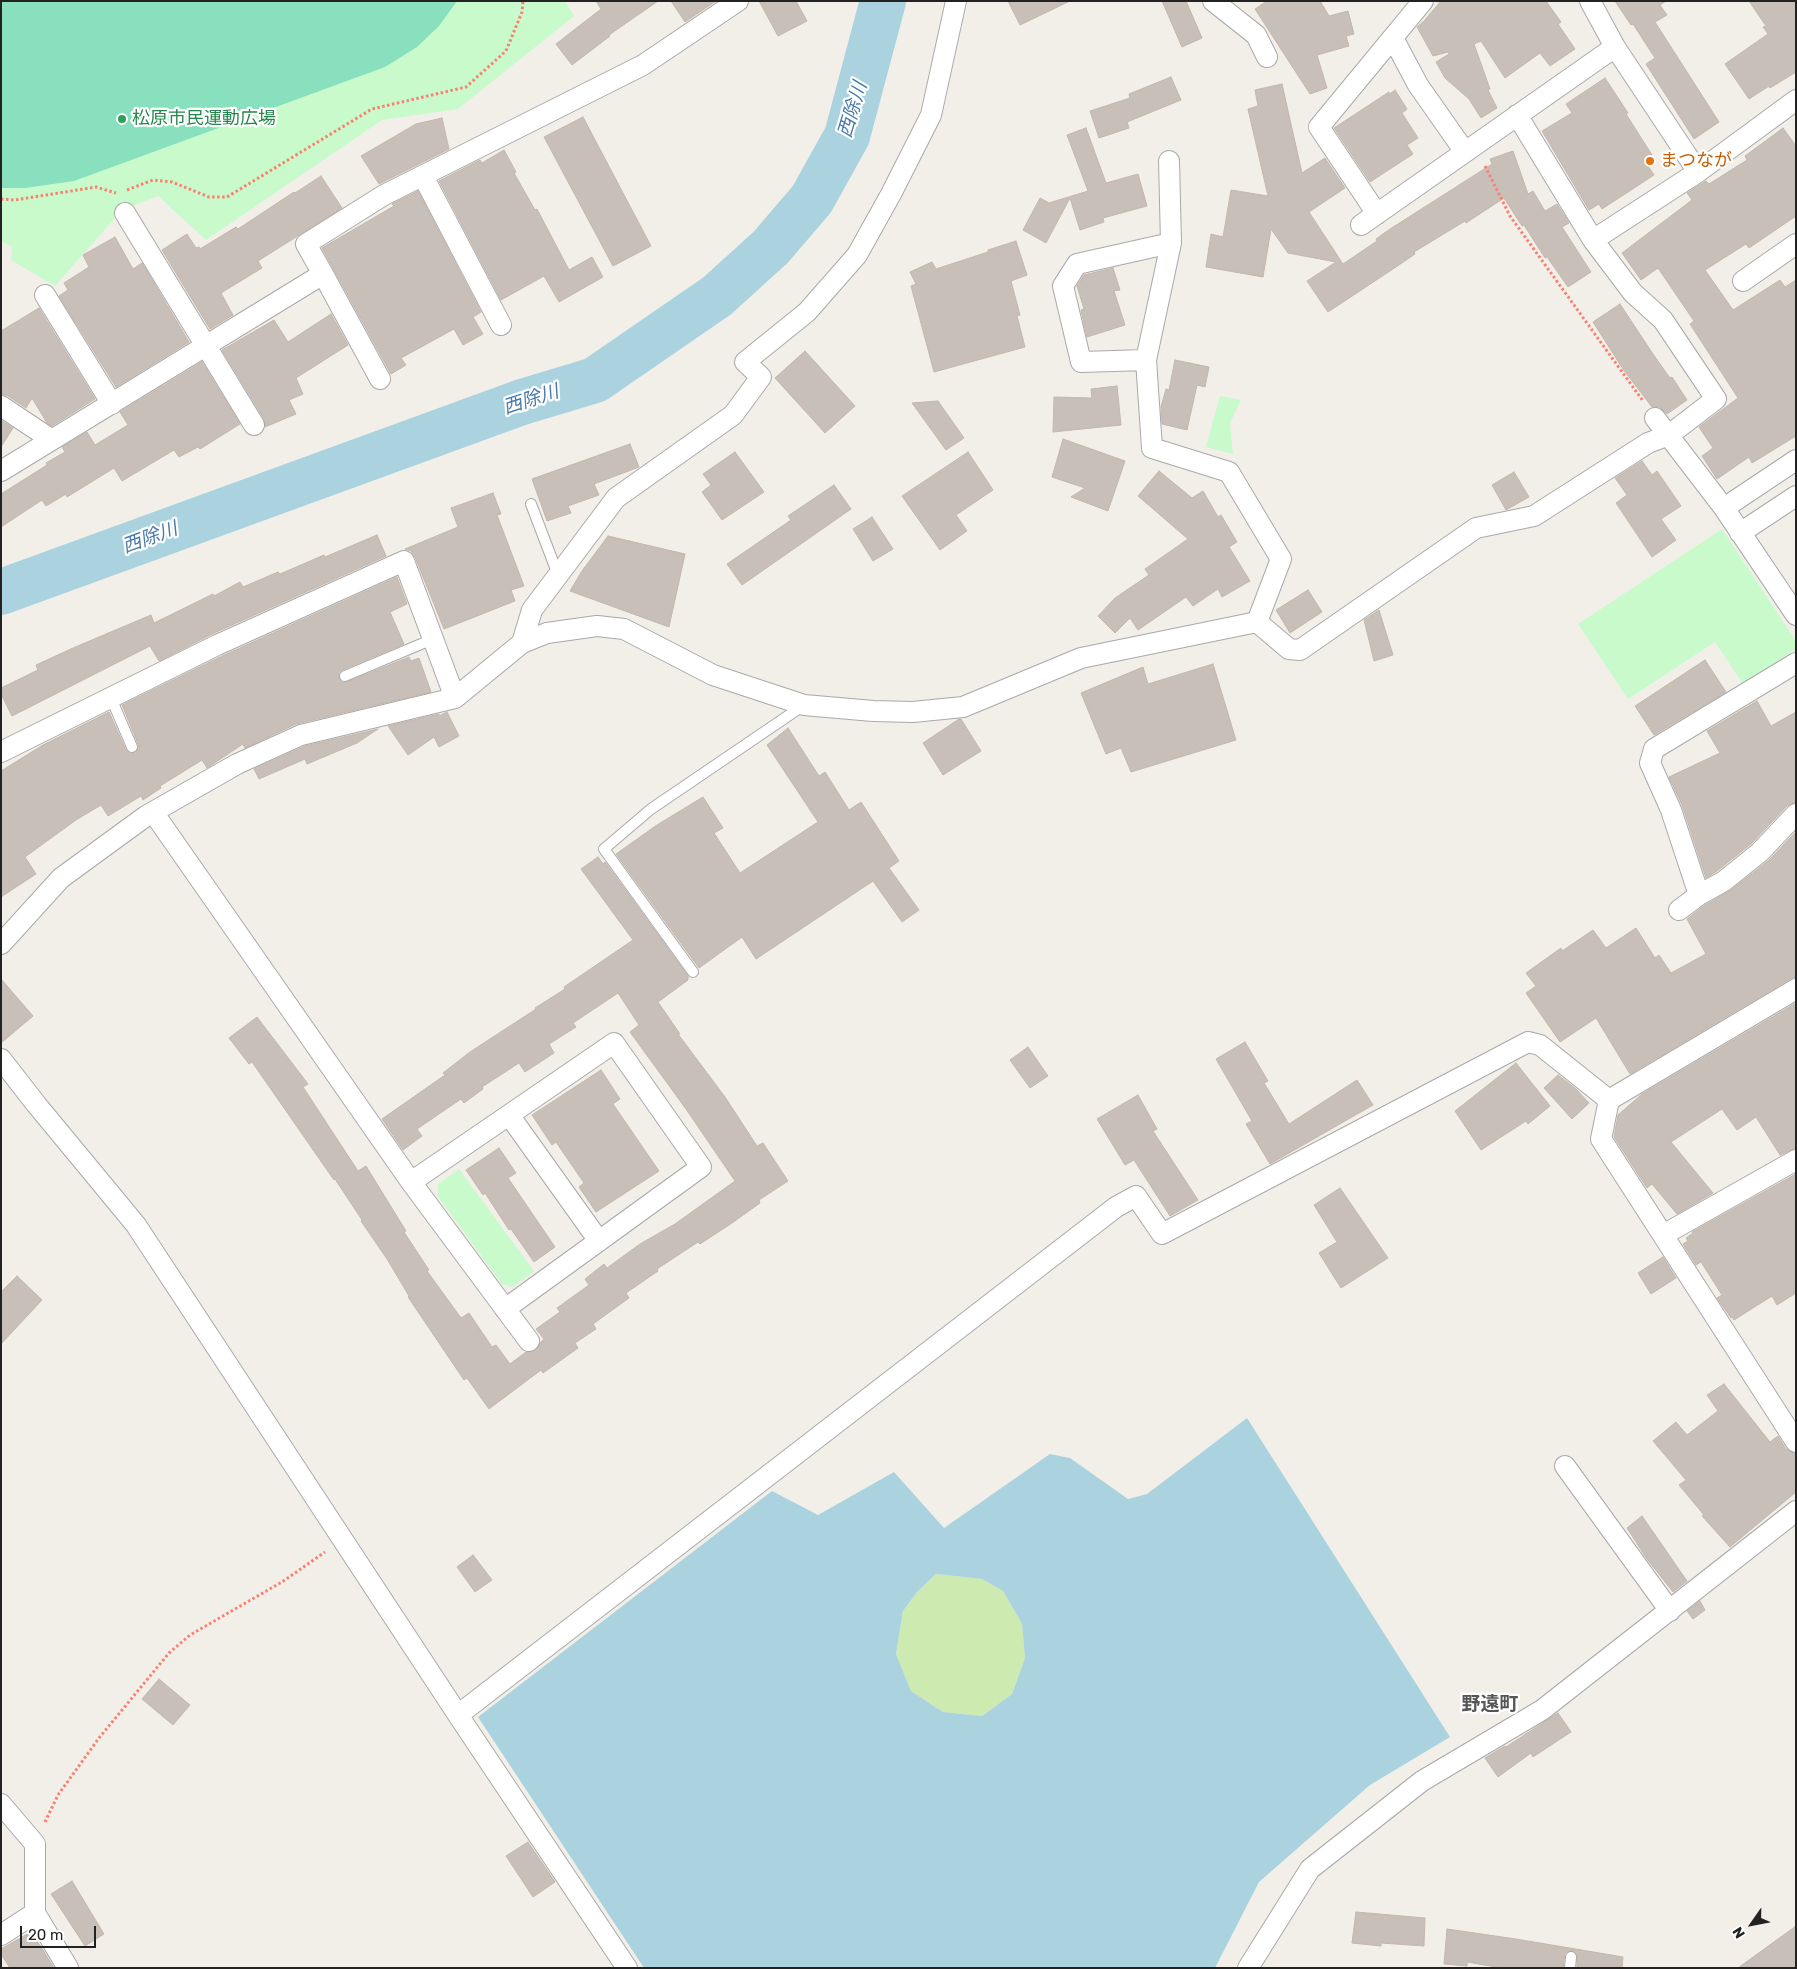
<!DOCTYPE html>
<html>
<head>
<meta charset="utf-8">
<style>
  body { margin:0 }
  #map { position:relative; width:1797px; height:1969px; overflow:hidden; background:#f2efe9; font-family:Rubik,sans-serif }
  canvas { display:block }
  .frame { position:absolute; inset:0; border:2px solid #222; pointer-events:none }
  .north { position:absolute; left:1727px; top:1899px; width:50px; height:50px; -webkit-text-stroke:4px #fff; paint-order:stroke; rotate:237deg; font-size:14px; font-weight:700; line-height:20px; text-align:center; color:#222 }
  .north::after { content:''; display:block; margin:auto; width:18px; height:22px; background:#222; clip-path:polygon(50% 0,100% 100%,50% 72%,0 100%) }
  .scale { position:absolute; left:20px; top:1926px; width:76px; height:22px; box-sizing:border-box; border:2px solid #222; border-top:0; padding-left:6px; font-size:15px; line-height:18px; white-space:nowrap; color:#222; -webkit-text-stroke:4px #fff; paint-order:stroke }
</style>
</head>
<body>
<div id="map">
<canvas width="1797" height="1969"></canvas>
<div class="frame"></div>
<div class="north">N</div>
<div class="scale">20 m</div>
</div>
<script>
const c = document.querySelector('canvas').getContext('2d');
c.lineJoin = 'round';
function fillPath(path, color) {
  c.fillStyle = color;
  c.fill(path, 'evenodd');
}
function toPath(rows) {
  const path = new Path2D();
  for (const r of rows) {
    path.moveTo(r[0], r[1]);
    for (let i = 2; i < r.length; i += 2) path.lineTo(r[i], r[i + 1]);
  }
  return path;
}
function stroke(path, color, width, dash) {
  c.strokeStyle = color;
  c.lineWidth = width;
  c.lineCap = dash ? 'butt' : 'round';
  c.setLineDash(dash || []);
  c.stroke(path);
}
function label(font, color, halo, rows, align = 'center') {
  c.font = font + ' Rubik,"Noto Sans JP",sans-serif';
  c.lineWidth = 4.5;
  c.setLineDash([]);
  c.textBaseline = 'middle';
  c.strokeStyle = halo;
  c.fillStyle = color;
  for (const [text, x, y, turn = 0] of rows) {
    c.save();
    c.translate(x, y);
    c.rotate((+turn || 0) * Math.PI / 180);
    c.textAlign = isNaN(turn) ? turn : align;
    if (halo) c.strokeText(text, 0, 0);
    c.fillText(text, 0, 0);
    c.restore();
  }
}
const grass = toPath([
  [936,1574,982,1579,1003,1591,1022,1624,1025,1658,1012,1694,982,1716,943,1712,911,1691,896,1654,903,1611,917,1592]
]);
const park = toPath([
  [1,1,565,1,574,16,458,109,382,120,206,240,158,196,122,210,55,286,11,260,12,247,1,241],
  [1220,396,1241,400,1230,423,1233,454,1206,447],
  [1722,529,1796,641,1796,649,1743,684,1715,642,1628,699,1578,624],
  [459,1169,534,1271,513,1287,502,1284,437,1195,438,1184]
]);
const pitch = toPath([
  [1,1,457,1,439,26,417,47,385,67,74,181,25,188,1,188]
]);
const water = toPath([
  [1247,1418,1450,1737,1370,1785,1259,1882,1215,1968,644,1968,478,1717,772,1491,818,1515,894,1472,944,1528,1050,1454,1070,1458,1128,1499,1147,1494],
  [936,1574,982,1579,1003,1591,1022,1624,1025,1658,1012,1694,982,1716,943,1712,911,1691,896,1654,903,1611,917,1592]
]);
const river = toPath([
  [1,592,522,402,595,380,717,296,771,247,812,199,847,136,883,1]
]);
const building = toPath([
  [596,1,658,1,609,35,610,36,572,65,556,44,601,9,596,1],
  [671,1,716,1,685,22,671,1],
  [759,1,796,1,807,21,778,36,759,1],
  [1008,1,1070,1,1020,25,1008,1],
  [1162,1,1186,1,1202,38,1182,47,1162,1],
  [1267,1,1320,1,1329,16,1348,11,1354,34,1346,36,1349,46,1317,55,1327,88,1310,94,1255,9,1267,1],
  [1441,1,1546,1,1561,22,1558,24,1575,49,1550,66,1540,53,1505,78,1481,41,1474,44,1490,89,1488,90,1497,108,1481,118,1469,99,1445,78,1436,62,1449,54,1448,52,1433,56,1417,27,1424,21,1441,1],
  [1615,1,1666,1,1660,5,1667,15,1655,22,1719,122,1694,139,1646,64,1655,58,1633,24,1631,25,1615,1],
  [1749,1,1796,1,1796,72,1770,88,1769,86,1749,99,1725,64,1768,34,1763,27,1766,26,1749,1],
  [1171,77,1181,100,1127,122,1129,128,1099,138,1090,111,1130,98,1129,94,1171,77],
  [1605,78,1628,113,1626,114,1652,155,1644,160,1654,175,1602,209,1599,204,1589,210,1542,131,1572,113,1566,104,1605,78],
  [1282,84,1302,173,1325,158,1345,188,1309,212,1343,264,1377,241,1376,239,1390,229,1492,164,1490,159,1513,151,1528,194,1533,191,1545,211,1557,204,1569,223,1562,227,1591,272,1568,287,1547,257,1545,258,1524,225,1522,226,1504,198,1466,223,1465,221,1414,252,1415,254,1396,267,1328,312,1307,281,1336,262,1288,253,1271,229,1263,277,1206,267,1211,234,1223,237,1231,190,1268,196,1248,109,1258,106,1255,90,1282,84],
  [1395,90,1407,109,1402,113,1418,138,1407,145,1413,154,1370,182,1334,128,1389,92,1390,94,1395,90],
  [583,117,651,246,613,266,544,137,583,117],
  [442,118,449,149,379,184,361,156,416,124,442,118],
  [1086,128,1106,183,1138,174,1147,206,1103,218,1104,222,1080,230,1070,198,1046,243,1023,230,1040,198,1049,203,1088,191,1067,135,1086,128],
  [1783,128,1796,146,1796,216,1749,248,1746,244,1705,270,1733,310,1780,280,1785,287,1796,280,1796,436,1752,463,1749,457,1717,479,1702,456,1713,448,1699,427,1738,398,1690,324,1694,321,1658,268,1641,280,1622,253,1692,200,1687,193,1706,181,1709,184,1747,160,1745,156,1783,128],
  [504,150,516,172,514,173,535,210,537,209,569,270,592,257,603,277,559,302,544,276,501,300,439,181,480,160,482,163,504,150],
  [321,176,342,208,258,261,262,268,221,293,233,315,210,329,162,250,187,234,196,248,199,247,200,249,236,227,238,229,294,192,295,193,321,176],
  [418,191,481,312,473,317,483,334,463,345,454,329,401,358,406,365,391,374,322,248,394,206,392,204,418,191],
  [115,237,133,269,142,263,189,342,116,387,59,296,68,290,64,283,89,267,83,255,115,237],
  [1016,241,1027,275,1011,281,1020,315,1017,316,1025,347,934,372,911,286,916,284,910,272,932,262,936,269,988,252,988,250,1016,241],
  [1113,268,1120,290,1114,291,1125,325,1087,337,1081,310,1084,309,1077,286,1084,275,1113,268],
  [1620,304,1653,354,1670,378,1672,377,1687,400,1667,414,1660,407,1652,407,1623,369,1593,322,1620,304],
  [39,308,95,399,52,426,47,423,32,398,26,408,8,396,1,394,1,331,39,308],
  [331,314,348,345,296,378,303,394,289,400,296,414,265,427,264,419,222,350,274,320,288,342,331,314],
  [805,351,855,406,825,433,775,378,805,351],
  [1175,360,1209,367,1205,387,1197,385,1187,430,1162,424,1161,407,1166,389,1169,390,1175,360],
  [202,362,240,424,200,449,198,447,179,457,174,450,122,481,114,468,67,497,66,494,46,506,42,500,1,527,1,494,47,465,46,463,65,452,62,447,87,432,95,445,128,425,120,412,202,362],
  [1117,386,1121,425,1053,432,1054,397,1092,398,1091,389,1117,386],
  [938,401,964,438,946,450,912,403,938,401],
  [1,420,13,428,1,447,1,420],
  [1063,439,1125,461,1108,511,1071,497,1085,488,1052,477,1063,439],
  [630,444,639,467,594,484,599,495,568,506,571,513,547,521,532,479,630,444],
  [735,452,764,492,722,520,702,492,711,485,703,474,735,452],
  [968,452,993,490,956,515,967,531,940,550,902,496,968,452],
  [1642,461,1652,475,1657,471,1681,506,1661,519,1676,540,1652,557,1616,503,1627,495,1615,478,1642,461],
  [1159,471,1192,498,1203,491,1218,517,1221,515,1237,542,1229,547,1250,581,1222,597,1218,589,1193,606,1186,597,1138,630,1130,618,1115,633,1098,616,1115,598,1149,575,1145,569,1188,539,1138,496,1159,471],
  [1514,472,1529,497,1506,510,1492,485,1514,472],
  [834,485,851,509,742,585,727,564,791,520,788,516,834,485],
  [493,493,501,514,497,515,524,586,511,590,515,601,444,629,415,557,411,551,405,549,458,527,451,508,493,493],
  [872,517,893,549,873,561,853,529,872,517],
  [377,535,386,556,212,634,159,661,150,646,12,716,1,694,1,688,38,670,36,665,73,648,151,615,154,623,213,594,214,596,240,582,243,587,278,572,280,574,324,555,325,557,377,535],
  [608,536,685,554,669,627,570,591,582,571,608,536],
  [397,577,407,604,390,612,404,644,342,670,339,672,339,678,341,682,347,682,409,657,411,661,419,658,431,692,296,724,245,748,243,744,207,768,202,760,160,786,161,788,143,800,141,796,108,816,101,805,76,820,25,857,36,874,1,897,1,771,43,745,109,712,126,750,131,754,135,753,139,748,138,744,122,705,222,656,397,577],
  [1308,590,1322,612,1290,633,1276,610,1308,590],
  [1379,610,1393,655,1374,661,1364,620,1379,610],
  [1705,660,1726,692,1654,735,1635,706,1705,660],
  [1213,664,1236,740,1131,772,1121,748,1106,754,1081,693,1143,667,1148,684,1213,664],
  [1757,701,1771,726,1796,712,1796,802,1787,806,1752,843,1717,871,1706,878,1682,805,1669,777,1720,753,1707,731,1757,701],
  [447,712,459,736,439,747,434,737,408,755,388,726,439,714,439,716,447,712],
  [959,719,961,719,981,751,943,775,923,743,959,719],
  [788,728,819,776,825,772,849,810,861,802,899,861,889,868,919,910,902,922,873,881,756,959,742,937,699,968,616,854,657,825,703,797,723,828,714,833,740,873,818,822,767,745,788,728],
  [378,729,357,743,307,764,305,759,259,779,254,769,305,746,378,729],
  [1796,832,1796,977,1790,979,1630,1074,1596,1018,1560,1042,1526,993,1536,986,1526,973,1561,948,1562,951,1593,930,1606,948,1636,928,1655,958,1659,955,1671,973,1706,954,1687,919,1705,905,1731,890,1768,861,1796,832],
  [598,857,603,864,605,862,688,976,688,980,658,1002,680,1034,678,1034,725,1097,757,1146,763,1143,788,1181,759,1200,760,1203,732,1223,700,1244,698,1242,657,1269,658,1271,626,1293,629,1298,593,1324,596,1329,575,1343,578,1348,543,1373,541,1370,489,1409,467,1378,464,1380,408,1297,409,1296,387,1259,361,1221,362,1220,335,1179,334,1180,252,1062,249,1064,229,1038,257,1017,308,1084,303,1087,358,1171,366,1166,406,1231,404,1232,429,1270,427,1271,461,1318,469,1313,492,1347,496,1345,510,1364,526,1352,536,1350,541,1342,544,1339,536,1329,560,1312,557,1308,589,1285,585,1279,604,1264,607,1268,640,1244,675,1224,735,1181,686,1109,630,1032,639,1025,618,993,573,1023,576,1027,549,1044,554,1053,525,1072,519,1063,482,1087,483,1089,464,1103,461,1099,417,1129,422,1136,403,1150,382,1119,445,1075,443,1073,470,1052,536,1009,535,1008,565,989,564,987,633,940,581,869,598,857],
  [1,979,33,1016,1,1043,1,979],
  [1796,1003,1796,1148,1780,1155,1756,1117,1737,1130,1722,1109,1671,1142,1713,1193,1677,1214,1652,1184,1647,1188,1614,1137,1618,1115,1642,1094,1796,1003],
  [1245,1042,1268,1081,1264,1083,1289,1124,1357,1080,1373,1105,1270,1164,1246,1124,1252,1121,1216,1059,1245,1042],
  [1028,1047,1048,1076,1030,1088,1010,1060,1028,1047],
  [1516,1063,1550,1106,1528,1124,1526,1121,1481,1150,1455,1111,1516,1063],
  [601,1070,620,1099,613,1104,659,1171,596,1212,579,1187,584,1183,556,1142,552,1145,532,1115,601,1070],
  [1558,1075,1576,1089,1589,1103,1572,1119,1544,1088,1558,1075],
  [1138,1095,1157,1129,1153,1131,1198,1200,1170,1216,1134,1160,1125,1165,1097,1119,1138,1095],
  [499,1148,516,1173,508,1178,555,1247,534,1262,511,1229,509,1230,485,1193,483,1195,466,1170,499,1148],
  [1796,1174,1796,1293,1777,1305,1772,1296,1734,1320,1732,1317,1731,1318,1717,1298,1722,1295,1701,1262,1696,1265,1683,1244,1688,1241,1686,1238,1693,1233,1692,1232,1796,1174],
  [1340,1188,1388,1258,1341,1288,1319,1253,1337,1242,1314,1205,1340,1188],
  [1663,1257,1676,1278,1651,1294,1638,1273,1663,1257],
  [17,1276,42,1300,1,1344,1,1292,17,1276],
  [1724,1384,1770,1442,1778,1436,1786,1449,1796,1454,1796,1492,1730,1547,1702,1516,1704,1515,1679,1485,1686,1480,1653,1441,1676,1422,1687,1435,1718,1411,1707,1395,1724,1384],
  [1642,1516,1687,1581,1673,1592,1647,1559,1627,1528,1642,1516],
  [473,1555,492,1580,475,1592,457,1567,473,1555],
  [1700,1601,1705,1610,1693,1619,1687,1611,1700,1601],
  [159,1679,190,1705,173,1725,142,1699,159,1679],
  [1558,1713,1571,1732,1533,1757,1531,1753,1498,1777,1485,1758,1505,1746,1506,1747,1558,1713],
  [528,1842,555,1882,533,1897,506,1856,528,1842],
  [72,1881,104,1934,85,1946,51,1894,72,1881],
  [1356,1912,1425,1918,1424,1946,1381,1943,1381,1946,1352,1943,1356,1912],
  [1796,1926,1796,1968,1738,1968,1796,1926],
  [1447,1929,1516,1939,1623,1957,1622,1968,1577,1968,1577,1955,1571,1950,1565,1953,1563,1968,1502,1968,1467,1962,1467,1966,1444,1964,1447,1929],
  [31,1932,43,1950,54,1968,10,1968,1,1954,1,1949,31,1932]
]);
const path = toPath([
  [1485,166,1510,216,1643,401],
  [127,190,153,180,172,182,209,197,227,197,372,109,466,87,506,51,522,12,523,1],
  [1,199,15,200,96,187,116,193],
  [45,1822,58,1795,99,1738,169,1653,190,1635,282,1582,325,1552]
]);
const service = toPath([
  [531,504,558,575],
  [345,676,433,639],
  [111,698,132,747],
  [693,972,604,849,651,809,804,705],
  [1570,1968,1571,1957]
]);
const minor = toPath([
  [1213,1,1256,35,1267,57],
  [1590,1,1615,47,1698,172],
  [1393,38,1418,85,1465,152],
  [1517,115,1593,240,1698,172,1796,100],
  [1169,161,1171,243,1146,360,1152,448,1229,472,1281,559,1257,622],
  [423,176,501,325],
  [125,213,254,425],
  [1377,214,1319,127,1423,1],
  [1361,225,1615,47],
  [323,274,380,379],
  [1743,281,1796,244],
  [45,295,112,404],
  [1146,360,1081,362,1063,286,1077,264,1171,243],
  [1,406,52,440],
  [1655,418,1724,508,1796,615],
  [1,471,323,274,306,244,384,195,643,65,738,1],
  [1724,508,1796,460],
  [1740,533,1796,496],
  [522,643,532,610,616,498,733,415,761,377,745,362,807,312,857,255,891,194,931,115,956,1],
  [1,752,217,645,404,561,455,698],
  [153,812,411,1182,529,1341],
  [1699,895,1724,881,1760,852,1796,814],
  [1679,910,1699,895,1671,810,1650,763,1654,749,1796,663],
  [1,944,61,878,146,816,237,764,301,735,455,698,522,643,547,633,597,626,624,629,713,675,804,705,873,711,913,712,963,707,1081,658,1257,622,1289,649,1300,650,1476,528,1534,516,1648,443,1669,435,1716,399,1663,320,1633,293,1593,240],
  [1796,989,1609,1100,1601,1139,1796,1442],
  [1,1059,36,1104,136,1225,458,1715,627,1968],
  [509,1115,599,1241],
  [411,1182,614,1043,701,1167,505,1309],
  [1663,1235,1796,1160],
  [1565,1466,1670,1611],
  [458,1715,1116,1207,1136,1196,1162,1234,1528,1042,1540,1045,1609,1100],
  [1,1804,35,1844,35,1913,68,1968],
  [1,1935,35,1913],
  [1248,1968,1310,1869,1422,1781,1542,1710,1796,1511]
]);
const markers = [
  [122,119,5,"#2e9e5b"],
  [1650,161,5,"#e8710a"]
];
const leisureNames = [
  ["松原市民運動広場",132,119]
];
const foodNames = [
  ["まつなが",1660,161]
];
const waterNames = [
  ["西除川",853,110,-73],
  ["西除川",531,400,-18],
  ["西除川",150,538,-20]
];
const neighbourhoodNames = [
  ["野遠町",1490,1705]
];
fillPath(grass, '#cdebb0');
fillPath(park, '#c8facc');
fillPath(pitch, '#88e0be');
fillPath(water, '#aad3df');
stroke(river, '#aad3df', 46);
fillPath(building, '#c7bfb8');
stroke(building, '#c4b6ab', 1);
stroke(service, '#a9a9a9', 12);
stroke(minor, '#a9a9a9', 22);
stroke(path, '#fa8072', 3, [2.5, 2.5]);
stroke(service, '#fff', 10);
stroke(minor, '#fff', 20);
for (const [x, y, r, color] of markers) {
  const dot = new Path2D();
  dot.arc(x, y, r, 0, 2 * Math.PI);
  c.fillStyle = color;
  c.fill(dot);
  stroke(dot, '#fff', 2);
}
label('18px', '#27864d', '#fff', leisureNames, 'left');
label('18px', '#c56008', '#fff', foodNames, 'left');
label('italic 19px', '#4a7aab', '#fff', waterNames);
label('bold 19px', '#555', '#fff', neighbourhoodNames);
</script>
</body>
</html>
